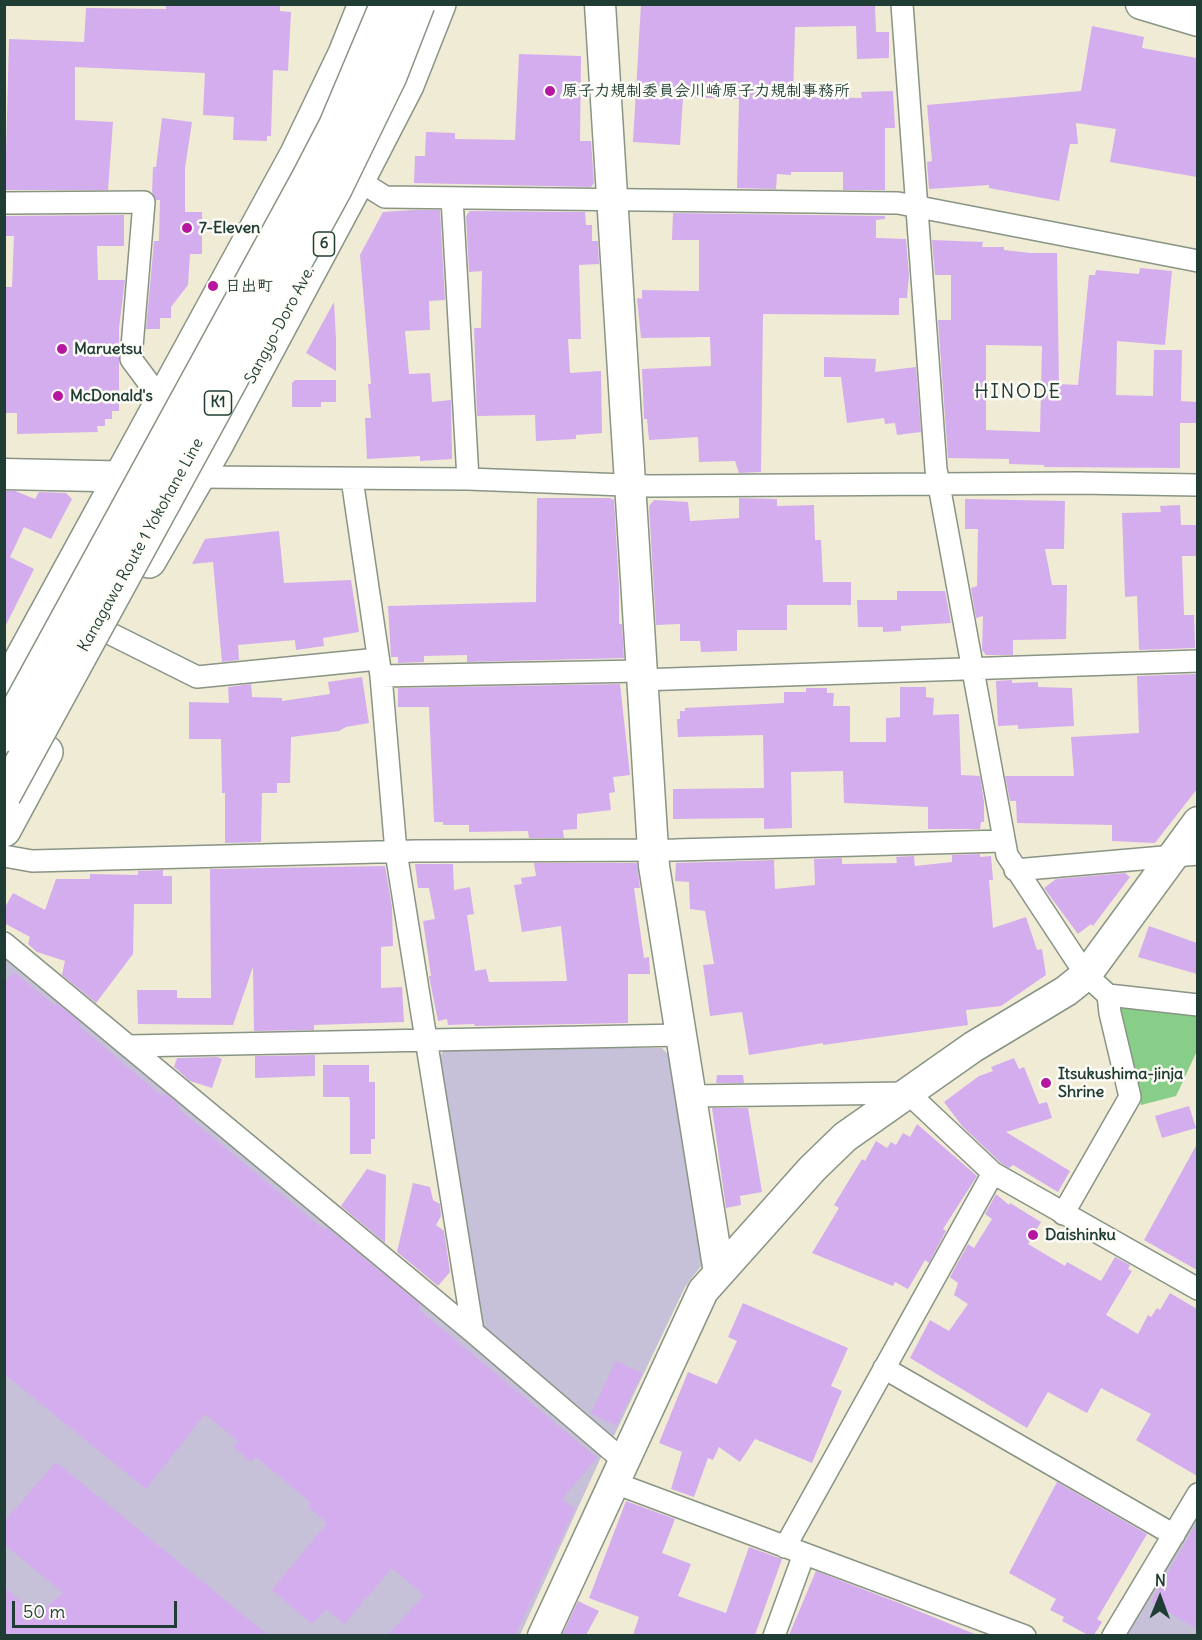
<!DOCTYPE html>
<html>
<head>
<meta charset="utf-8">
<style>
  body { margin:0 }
  #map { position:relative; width:1202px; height:1640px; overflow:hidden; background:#f0ebd4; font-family:Delius,sans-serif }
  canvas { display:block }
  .frame { position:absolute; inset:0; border:6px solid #1f3d34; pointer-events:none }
  .north { position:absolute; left:1130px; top:1568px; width:60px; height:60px; -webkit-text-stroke:4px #fdfcf7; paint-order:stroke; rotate:1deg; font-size:16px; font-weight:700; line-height:24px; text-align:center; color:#1f3d34 }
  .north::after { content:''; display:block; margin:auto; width:21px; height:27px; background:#1f3d34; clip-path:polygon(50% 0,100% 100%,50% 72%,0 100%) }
  .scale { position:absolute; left:12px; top:1601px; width:165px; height:27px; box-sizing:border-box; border:3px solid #1f3d34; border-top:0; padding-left:8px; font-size:18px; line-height:21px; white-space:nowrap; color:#1f3d34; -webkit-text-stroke:4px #fdfcf7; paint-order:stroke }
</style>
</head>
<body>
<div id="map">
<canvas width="1202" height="1640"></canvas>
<div class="frame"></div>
<div class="north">N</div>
<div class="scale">50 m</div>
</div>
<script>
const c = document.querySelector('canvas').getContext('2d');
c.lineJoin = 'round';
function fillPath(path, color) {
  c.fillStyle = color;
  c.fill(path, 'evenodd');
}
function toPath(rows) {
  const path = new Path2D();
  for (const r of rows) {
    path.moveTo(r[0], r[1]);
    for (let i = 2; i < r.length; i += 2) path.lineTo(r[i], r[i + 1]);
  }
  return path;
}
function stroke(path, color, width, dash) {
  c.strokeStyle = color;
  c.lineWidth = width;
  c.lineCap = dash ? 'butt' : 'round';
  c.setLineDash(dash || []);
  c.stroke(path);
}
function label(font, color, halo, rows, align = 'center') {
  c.font = font + ' Delius,"Klee One",sans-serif';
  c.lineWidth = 5;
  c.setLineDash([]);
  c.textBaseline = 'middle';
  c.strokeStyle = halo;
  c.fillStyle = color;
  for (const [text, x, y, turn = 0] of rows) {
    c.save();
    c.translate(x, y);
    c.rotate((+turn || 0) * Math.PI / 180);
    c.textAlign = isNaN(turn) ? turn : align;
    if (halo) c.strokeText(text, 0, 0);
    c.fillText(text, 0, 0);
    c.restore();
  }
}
const industrial = toPath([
  [4,957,602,1455,520,1635,5,1635],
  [446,1048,662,1048,671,1057,704,1262,685,1287,613,1438,482,1328,440,1056],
  [1197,1515,1197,1635,1125,1635]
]);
const green = toPath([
  [1122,1004,1197,1015,1197,1051,1176,1096,1141,1105,1118,1012]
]);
const building = toPath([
  [166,4,280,4,280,11,291,12,288,71,273,70,271,136,267,136,267,141,233,140,234,117,203,115,205,73,75,67,75,120,113,122,108,190,5,190,9,39,84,42,86,8,166,9],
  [641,4,875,4,876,32,889,32,889,58,857,59,856,26,795,27,793,97,862,98,861,92,893,91,895,128,885,128,885,190,843,190,843,172,791,172,791,175,777,174,776,189,737,188,739,99,683,97,680,145,633,142],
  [1092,26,1144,37,1142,48,1197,58,1197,177,1110,162,1116,129,1076,123,1078,144,1070,144,1059,201,989,188,989,185,929,189,927,162,932,161,927,105,1081,91],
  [519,54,581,56,580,141,591,141,594,183,591,187,414,183,415,156,425,156,426,132,455,133,455,139,515,140],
  [162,118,192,122,185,168,185,212,202,212,202,254,190,254,188,285,171,307,171,318,160,318,160,329,146,329,154,241,159,241,160,200,156,200,152,192,153,167,156,167],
  [413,210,440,210,445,300,429,301,430,330,405,331,409,374,430,373,432,402,451,400,452,459,420,461,420,456,367,459,365,418,371,418,368,384,371,384,360,255,383,212],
  [470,211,585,212,586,225,592,225,592,241,598,241,599,264,579,265,581,339,568,339,570,373,601,371,602,433,576,435,576,439,536,441,535,415,477,416,474,328,481,328,482,271,469,272,466,216],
  [673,213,885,216,885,219,876,220,876,238,906,239,909,275,907,298,899,298,899,315,763,314,761,472,739,473,735,461,699,462,698,437,649,440,647,419,644,419,642,369,711,366,710,337,641,338,637,298,642,299,642,290,699,291,699,240,672,240],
  [124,215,124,246,97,246,98,280,125,280,119,328,119,411,112,411,112,419,105,419,105,426,97,426,98,432,17,434,17,413,4,413,4,287,12,287,14,236,4,236,4,216],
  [932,240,983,242,982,247,1004,247,1004,250,1031,253,1057,253,1059,384,1078,385,1089,275,1095,275,1096,270,1139,274,1140,268,1172,271,1165,345,1117,341,1116,395,1153,396,1154,350,1182,350,1181,401,1197,402,1197,423,1180,423,1180,468,1044,467,1044,465,1009,464,1009,459,948,458,938,320,951,320,951,275,935,275],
  [986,345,1042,346,1040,432,986,430],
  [334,302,336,339,336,371,306,353],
  [824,357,876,359,875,372,916,367,921,432,897,435,895,423,885,424,884,418,847,423,841,377,824,377],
  [295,380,336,380,336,402,321,402,321,407,292,407,292,383],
  [4,491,15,491,35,499,39,492,66,493,72,499,51,539,24,527,10,557,34,569,4,629],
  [537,498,610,498,614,500,619,587,619,624,622,624,624,658,467,662,467,655,424,656,424,662,398,663,398,657,391,657,388,606,536,602],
  [739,498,777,499,777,506,814,505,815,540,821,540,823,582,851,582,851,605,787,605,787,630,737,630,737,651,701,652,700,641,680,641,680,624,656,625,649,506,654,500,688,502,690,521,739,518],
  [965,499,1065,501,1064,549,1045,549,1052,585,1067,585,1066,639,1013,640,1013,655,986,655,982,650,983,616,976,618,971,588,977,586,978,529,965,529],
  [1180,505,1181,525,1197,525,1197,556,1182,556,1184,615,1194,615,1195,648,1139,650,1137,596,1125,597,1122,513,1161,512,1160,506],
  [279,531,284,583,351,580,359,632,323,638,324,646,296,650,295,640,238,645,239,660,222,662,213,562,192,564,205,539],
  [897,591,945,591,951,623,901,626,901,631,883,632,883,627,858,627,857,600,897,600],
  [1197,674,1197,789,1155,843,1112,841,1112,825,1017,823,1016,801,1010,801,1005,776,1074,776,1071,737,1139,733,1137,676],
  [362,677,369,723,346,727,339,731,291,737,290,783,277,783,277,793,262,793,261,842,225,843,225,793,222,793,221,739,189,739,189,702,229,703,228,687,251,684,252,697,282,698,282,701,330,694,328,682],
  [1012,680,1012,683,1038,682,1038,687,1072,688,1074,726,1018,729,1018,725,998,726,996,681],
  [620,684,630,775,613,777,615,792,609,793,611,810,577,814,577,829,563,830,564,838,529,838,528,831,469,832,469,825,443,825,443,822,434,822,429,707,398,707,398,688],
  [900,687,926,687,926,697,934,698,933,715,959,714,961,775,980,776,984,802,984,822,981,822,980,829,928,829,928,807,844,803,843,771,791,772,792,828,764,829,764,818,673,819,673,789,764,788,763,735,678,737,677,719,680,719,680,711,685,711,685,708,784,703,784,692,806,692,806,688,827,688,827,693,834,693,833,706,850,706,850,742,886,742,886,718,900,717],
  [980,854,980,857,991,856,993,880,989,880,993,928,1026,917,1037,950,1042,949,1046,975,1001,1006,966,1010,968,1025,823,1045,823,1043,749,1055,742,1012,710,1016,703,965,714,964,705,911,690,909,689,882,675,881,676,863,774,860,775,889,815,885,814,859,842,858,842,864,897,863,896,857,914,856,915,866,952,862,952,855],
  [534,863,637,863,640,888,634,888,644,958,649,957,650,974,628,974,628,1023,475,1026,474,1024,448,1025,447,1019,438,1021,429,976,431,976,423,921,435,919,429,888,418,888,415,864,453,864,454,890,470,887,474,914,467,915,475,971,486,969,489,982,567,981,561,926,522,932,514,885,522,884,521,878,536,876],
  [385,866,392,907,393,946,381,947,381,988,402,987,404,1022,314,1025,314,1030,254,1031,253,967,233,1025,138,1024,137,990,177,990,177,998,211,998,210,869],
  [163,870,163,876,172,876,172,904,134,904,133,954,96,1003,62,975,65,961,37,952,28,944,30,937,4,923,4,909,13,893,45,910,56,879,90,879,90,874,138,875,138,871],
  [1125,873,1130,877,1093,926,1091,924,1078,934,1044,888,1056,879],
  [1149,926,1197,943,1197,974,1138,957],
  [14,972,55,1006,56,1003,81,1023,79,1026,163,1097,165,1093,178,1104,177,1108,324,1230,326,1227,421,1305,418,1309,597,1458,562,1499,575,1509,515,1635,388,1635,424,1595,392,1568,344,1624,326,1609,312,1624,272,1590,327,1523,310,1509,310,1502,256,1457,251,1462,233,1447,238,1441,205,1414,146,1489,4,1374,4,983],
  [315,1055,315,1076,255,1078,255,1056],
  [217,1057,222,1059,212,1088,190,1081,174,1067,177,1058],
  [1014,1058,1019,1069,1024,1067,1039,1104,1047,1102,1052,1118,1006,1132,1070,1171,1058,1192,1013,1165,1009,1168,1001,1163,962,1126,944,1102,979,1076,993,1071,991,1067],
  [323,1065,369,1065,369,1082,375,1082,375,1139,371,1139,371,1154,350,1154,350,1101,349,1097,323,1097],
  [717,1075,743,1075,744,1083,716,1083],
  [1189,1106,1196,1128,1162,1138,1155,1116],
  [712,1108,748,1108,762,1192,740,1196,741,1205,726,1208],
  [917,1124,977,1176,943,1229,946,1231,929,1263,925,1260,908,1289,895,1282,893,1286,812,1253,839,1208,834,1205,862,1159,865,1161,876,1141,887,1148,891,1142,896,1145,903,1133,910,1137],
  [1197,1144,1197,1270,1144,1240],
  [367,1169,386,1175,385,1243,341,1206],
  [413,1183,430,1187,433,1200,440,1204,441,1216,436,1225,444,1231,450,1272,438,1286,397,1252],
  [996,1194,1009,1205,1010,1203,1041,1222,1028,1244,1065,1266,1067,1262,1101,1281,1115,1257,1130,1265,1128,1269,1132,1271,1106,1315,1138,1334,1148,1315,1151,1317,1157,1308,1160,1310,1170,1293,1197,1309,1197,1476,1136,1440,1151,1414,1101,1388,1087,1413,1048,1392,1027,1428,910,1358,930,1320,949,1331,968,1304,954,1295,958,1283,950,1277,968,1244,974,1248,992,1219,985,1214],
  [743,1303,848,1348,831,1386,842,1391,812,1463,755,1439,740,1462,719,1447,713,1460,708,1458,694,1497,671,1489,682,1452,659,1443,688,1372,717,1384,737,1341,728,1337],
  [616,1361,642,1373,616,1426,591,1413],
  [56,1462,268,1635,4,1635,4,1587,37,1615,63,1593,4,1544,4,1522],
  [1057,1482,1147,1534,1097,1619,1102,1622,1094,1635,1088,1635,1062,1621,1064,1617,1050,1610,1056,1599,1009,1573],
  [626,1501,675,1519,662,1553,691,1564,678,1596,726,1613,749,1547,782,1559,755,1635,633,1635,639,1617,589,1598],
  [1197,1523,1197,1629,1151,1602],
  [816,1571,899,1603,977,1635,789,1635],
  [578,1601,599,1611,586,1635,562,1635]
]);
const street = toPath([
  [902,4,936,469,1007,855,1086,975,1108,995,1198,1005],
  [358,180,385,197,898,203,1198,261],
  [452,198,468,479],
  [4,203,144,202,131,359,163,402],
  [197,477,468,479,650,486,1078,483,1198,485],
  [352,479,381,676,396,852,473,1332],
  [109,633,197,677,378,659],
  [381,676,640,671],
  [640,680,1198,661],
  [4,856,32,861,416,851,675,850,1003,841],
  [1015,870,1198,854],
  [4,943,473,1332,625,1462],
  [130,1046,682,1035],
  [691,1096,908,1093,993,1173,1198,1289],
  [1063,1214,1130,1097,1110,1013,1108,995],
  [884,1368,1174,1535],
  [615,1483,1025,1636],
  [785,1547,993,1173],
  [774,1636,804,1554],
  [1113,1636,1198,1494]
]);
const secondary = toPath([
  [600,4,654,866,719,1273],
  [1141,4,1198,21],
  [4,474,143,477],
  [543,1636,703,1291,812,1169,845,1137,973,1047,1066,991,1086,975,1198,822]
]);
const primary = toPath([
  [149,561,215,447,358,180,407,85,439,4],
  [4,691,297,154,345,54,365,4],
  [4,830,46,752]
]);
const highwayBridge = toPath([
  [4,735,308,179,336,125,387,4],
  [4,795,336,187,390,76,418,4]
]);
const markers = [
  [550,91,6,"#b5179e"],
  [187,228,6,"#b5179e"],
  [213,286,6,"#b5179e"],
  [62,349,6,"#b5179e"],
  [58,396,6,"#b5179e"],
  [1046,1083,6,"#b5179e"],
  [1033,1235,6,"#b5179e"]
];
const shields = [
  [324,244,21],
  [218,403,27]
];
const shieldNames = [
  ["6",324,244],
  ["K1",218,403]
];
const poiNames = [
  ["原子力規制委員会川崎原子力規制事務所",562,91],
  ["7-Eleven",199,228],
  ["日出町",225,286],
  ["Maruetsu",74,349],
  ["McDonald's",70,396],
  ["Itsukushima-jinja",1058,1074],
  ["Shrine",1058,1092],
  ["Daishinku",1045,1235]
];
const streetNames = [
  ["Sangyo-Doro Ave.",280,325,-62],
  ["Kanagawa Route 1 Yokohane Line",141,545,-61]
];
const quarterNames = [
  ["HINODE",1018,392]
];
fillPath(industrial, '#c7c0d9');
fillPath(green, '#89ce88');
fillPath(building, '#d4adee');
stroke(street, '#889484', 24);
stroke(secondary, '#889484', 33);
stroke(primary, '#889484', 36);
stroke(street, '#fff', 21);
stroke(secondary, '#fff', 30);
stroke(primary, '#fff', 33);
stroke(highwayBridge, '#889484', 36, []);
stroke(highwayBridge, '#fff', 33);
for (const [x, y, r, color] of markers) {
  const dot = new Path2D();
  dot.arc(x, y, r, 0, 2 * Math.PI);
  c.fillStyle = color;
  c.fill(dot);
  stroke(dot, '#fdfcf7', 2);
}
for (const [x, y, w] of shields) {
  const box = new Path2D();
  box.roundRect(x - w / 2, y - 12, w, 24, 4.5);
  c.fillStyle = '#fdfcf7';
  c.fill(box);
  stroke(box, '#1f3d34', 1.5);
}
label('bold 15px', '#1f3d34', null, shieldNames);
label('bold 16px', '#1f3d34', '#fdfcf7', poiNames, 'left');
label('16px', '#1f3d34', '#fdfcf7', streetNames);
c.letterSpacing = '1.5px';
label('20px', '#1f3d34', '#fdfcf7', quarterNames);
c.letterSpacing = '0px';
</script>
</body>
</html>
